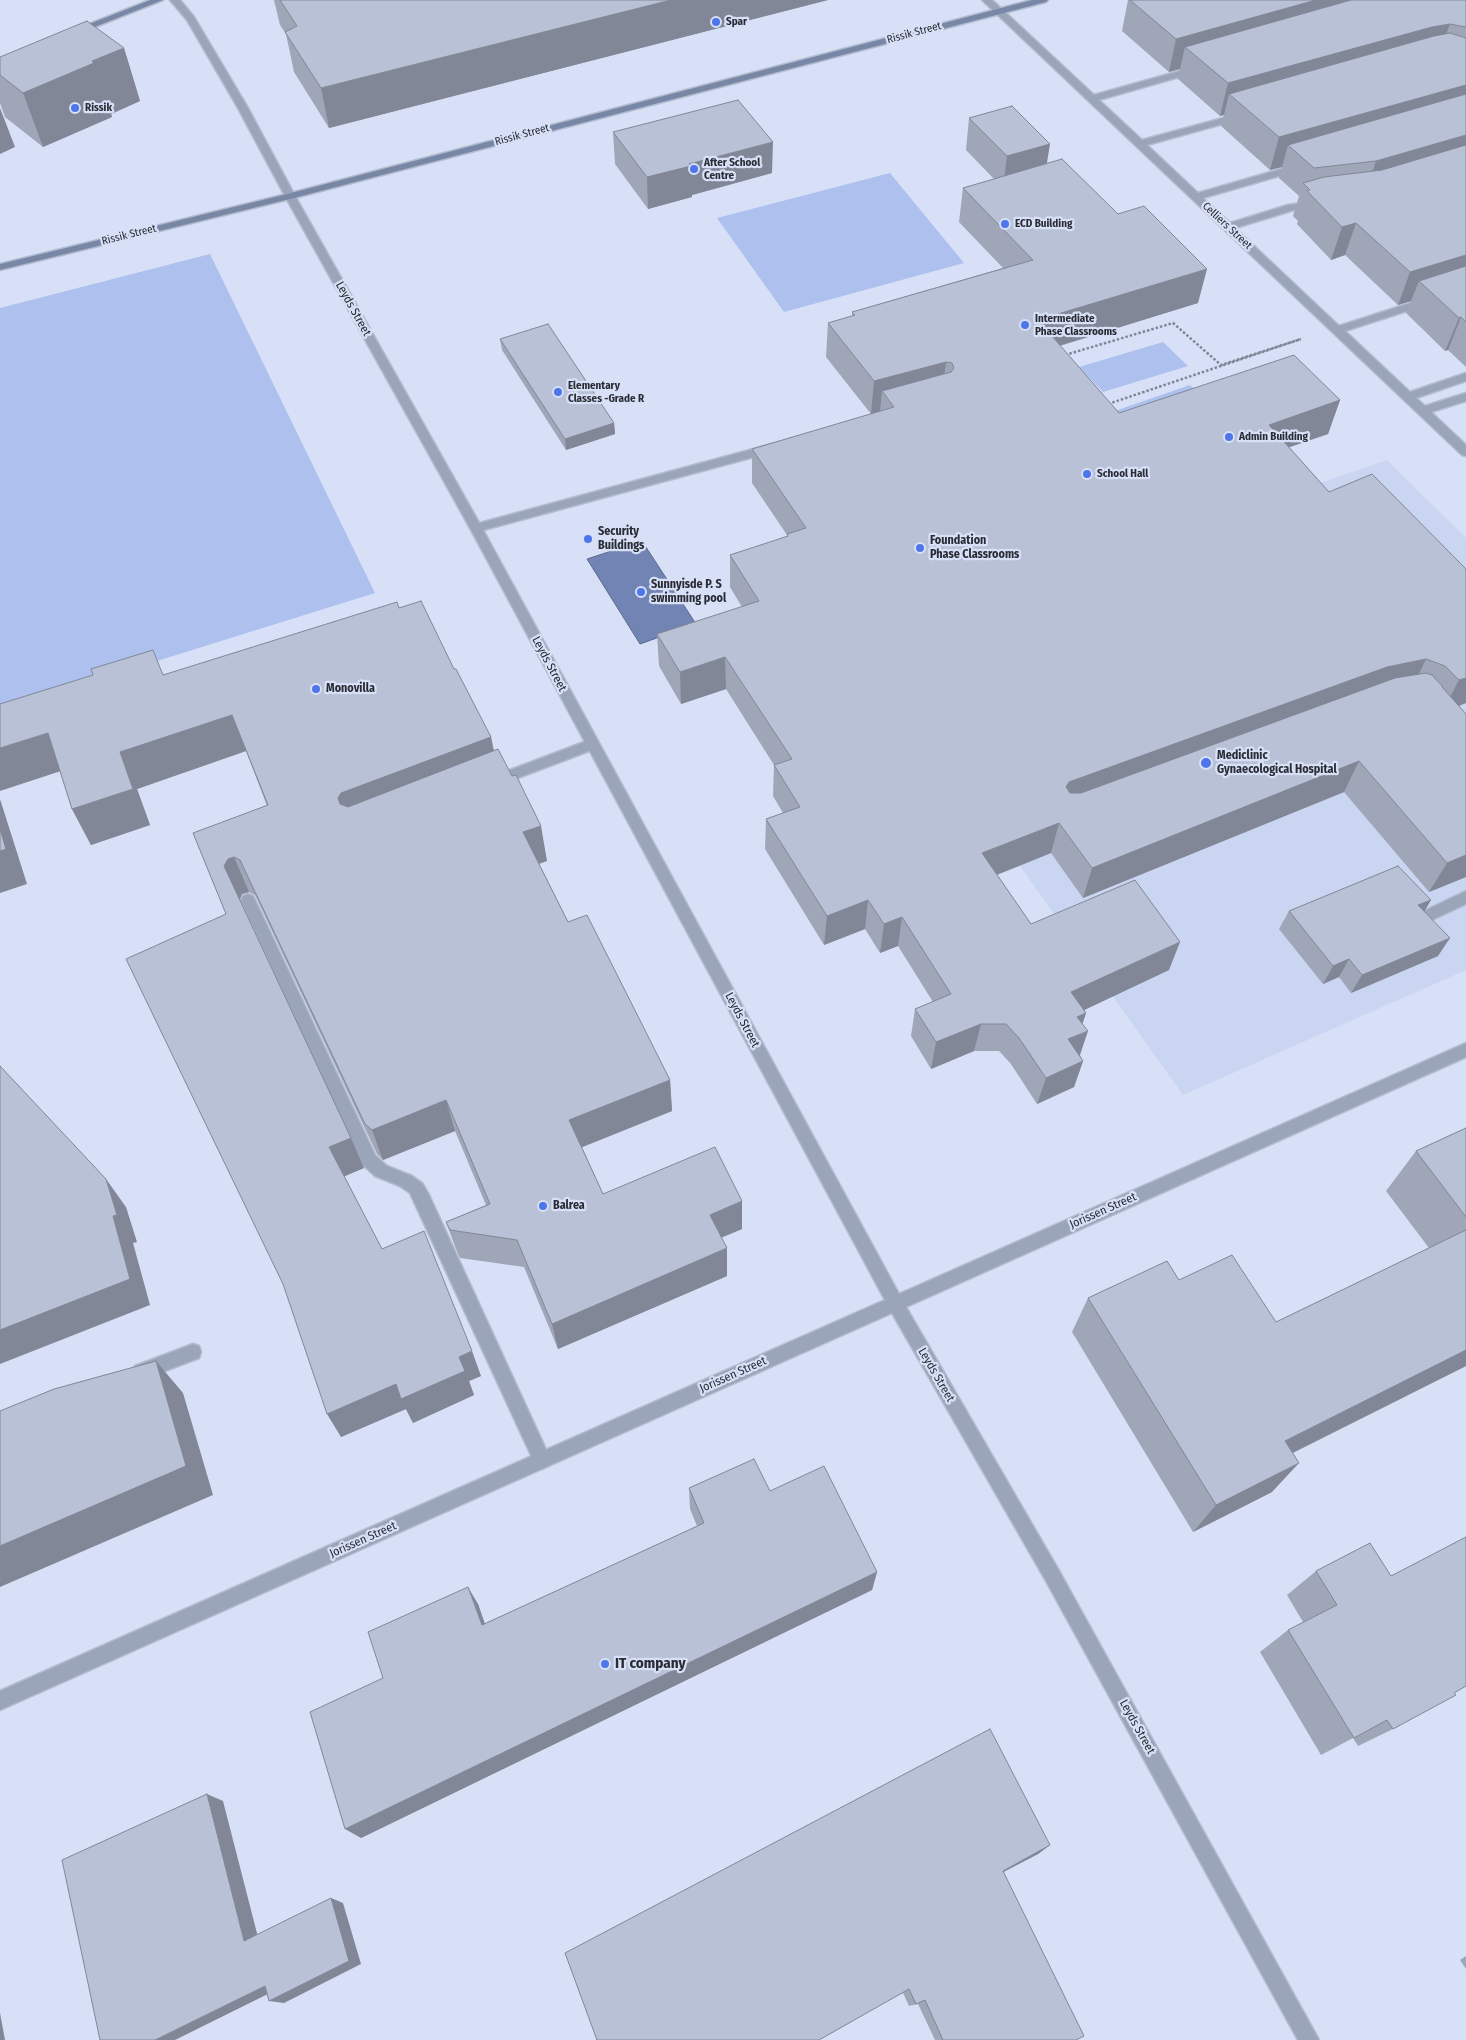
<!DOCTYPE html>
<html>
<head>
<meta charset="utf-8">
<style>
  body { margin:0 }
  canvas { display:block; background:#d7e0f6 }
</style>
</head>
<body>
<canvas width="1466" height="2040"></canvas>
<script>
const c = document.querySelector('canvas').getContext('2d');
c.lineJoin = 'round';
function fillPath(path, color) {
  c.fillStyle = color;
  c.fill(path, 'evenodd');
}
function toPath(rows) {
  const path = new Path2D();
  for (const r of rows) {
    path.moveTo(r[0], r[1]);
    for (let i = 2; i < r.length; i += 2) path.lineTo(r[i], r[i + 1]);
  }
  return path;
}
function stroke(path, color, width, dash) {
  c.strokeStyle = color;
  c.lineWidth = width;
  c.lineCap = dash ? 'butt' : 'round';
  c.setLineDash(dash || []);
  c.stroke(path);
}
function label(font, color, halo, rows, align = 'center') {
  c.font = font + ' "Fira Sans Condensed",sans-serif';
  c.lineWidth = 4.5;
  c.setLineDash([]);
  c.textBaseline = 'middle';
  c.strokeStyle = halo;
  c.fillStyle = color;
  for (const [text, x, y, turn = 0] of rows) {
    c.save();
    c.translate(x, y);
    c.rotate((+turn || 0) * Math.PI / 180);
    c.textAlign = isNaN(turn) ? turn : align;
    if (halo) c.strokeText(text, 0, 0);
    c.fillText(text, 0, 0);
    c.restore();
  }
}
const built = toPath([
  [1387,460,1466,538,1466,970,1183,1095,860,641]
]);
const green = toPath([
  [890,173,964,263,784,312,717,218],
  [210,254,375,593,0,710,0,308],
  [1163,342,1188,366,1103,392,1079,367],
  [1190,385,1208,402,1129,430,1112,412]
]);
const water = toPath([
  [642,541,696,624,640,644,587,559,642,541]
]);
const path = toPath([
  [1065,355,1173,323,1221,365,1301,339],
  [1108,404,1301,339]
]);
const service = toPath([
  [772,444,776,445,778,448,776,451,476,532,470,528,476,524,772,444],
  [592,739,597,740,599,744,597,748,494,787,489,786,487,782,489,778,592,739],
  [1466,891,1466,904,1434,919,1429,921,1424,919,1422,915,1424,911,1466,891],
  [248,894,253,896,255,900,375,1155,387,1166,412,1176,422,1183,428,1193,548,1454,551,1460,548,1466,542,1469,536,1466,410,1193,400,1186,375,1176,363,1165,241,900,243,896,248,894],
  [193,1344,199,1346,201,1352,199,1358,141,1380,135,1378,133,1372,135,1366,193,1344]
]);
const minor = toPath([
  [170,0,180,0,194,17,248,108,295,196,482,528,899,1294,1466,1043,1466,1057,906,1307,1058,1569,1319,2040,1298,2040,1046,1581,892,1313,0,1710,0,1691,885,1300,470,528,285,196,238,108,187,20,170,0],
  [982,0,992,0,1094,95,1194,67,1200,67,1200,71,1099,100,1142,140,1238,114,1244,114,1244,118,1147,145,1198,193,1295,165,1303,165,1303,169,1203,198,1230,223,1288,205,1318,201,1319,203,1318,205,1294,210,1235,228,1339,326,1466,285,1466,292,1345,331,1410,392,1466,373,1466,381,1416,398,1425,406,1466,393,1466,401,1431,412,1466,445,1466,456,1462,455,982,0]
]);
const secondary = toPath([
  [150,0,163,0,77,34,74,35,69,32,150,0],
  [1032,0,1048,0,1046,2,294,198,0,270,0,264,287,194,1032,0]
]);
const wall = toPath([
  [274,0,828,0,329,128,294,72,286,34,280,25],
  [1128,0,1466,0,1466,367,1448,350,1445,351,1406,313,1411,301,1398,305,1345,255,1331,260,1297,224,1298,221,1293,216,1299,196,1279,178,1282,167,1270,170,1221,126,1224,115,1220,116,1178,79,1180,69,1169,72,1122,31],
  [124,48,140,101,111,114,112,117,43,147,5,117,0,103,0,57],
  [969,118,1047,163,1198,303,1060,346,1119,413,1340,400,1328,434,1289,447,1329,492,1466,569,1466,703,1459,706,1466,877,1429,892,1344,792,1083,898,1051,853,997,875,1031,924,1169,970,1084,1010,1086,1013,1082,1023,1080,1055,1083,1061,1074,1087,1037,1104,1011,1064,999,1051,974,1051,931,1069,911,1036,915,1009,933,1002,898,946,880,953,865,929,824,945,765,849,766,819,783,813,773,796,774,765,726,689,681,704,659,666,657,634,742,607,730,587,730,555,787,537,787,535,752,483,752,449,871,414,826,357,828,323,852,316,852,312,1003,268,959,222,963,188,994,179,966,150],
  [613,132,772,173,692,195,692,197,648,209,615,164],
  [500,339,614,423,615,434,566,450,502,350],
  [399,608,454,669,491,737,494,751,547,861,539,864,568,922,670,1080,672,1111,582,1147,603,1194,742,1201,742,1229,721,1238,727,1276,558,1349,524,1267,460,1258,456,1249,446,1222,486,1205,455,1131,383,1160,377,1154,255,895,249,892,242,894,240,899,364,1168,344,1176,382,1249,481,1376,469,1381,474,1395,413,1423,406,1409,341,1437,226,914,193,833,267,806,246,751,137,789,150,825,91,845,72,809,60,772,164,675],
  [1289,911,1424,911,1438,956,1351,993,1339,977,1323,984,1279,929],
  [1466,1128,1466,1366,1293,1453,1272,1492,1193,1532,1072,1332,1088,1298,1179,1280,1276,1322,1429,1248,1386,1191,1416,1151],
  [689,1488,770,1491,877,1572,872,1590,361,1838,478,1604,485,1624,697,1526,690,1509],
  [1370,1543,1393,1729,1358,1746,1353,1738,1321,1755,1260,1652,1288,1630,1303,1622,1287,1595,1316,1571],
  [1050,1845,1038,1854,1003,1872,1076,2040,935,2040,918,2004,909,2006,903,1993,597,2040],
  [1466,1956,1466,1969,1460,1960]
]);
const shadedWall = toPath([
  [671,0,828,0,329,128,321,88],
  [1316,0,1359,0,1185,47,1180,69,1169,72,1176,39],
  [1450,24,1438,56,1229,94,1224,115,1220,116,1228,83,1432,27],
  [124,48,140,101,111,114,112,117,43,147,23,93,92,61],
  [1466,85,1466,114,1288,145,1282,167,1270,170,1279,137],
  [0,108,15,147,0,154],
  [1466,135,1466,163,1365,194,1376,161],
  [773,142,772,173,692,195,692,197,648,209,647,177,689,164],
  [1050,144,1045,175,1003,188,1007,156],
  [1356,223,1345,255,1331,260,1342,227],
  [1466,255,1466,284,1419,281,1411,301,1398,305,1410,272],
  [1207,269,1198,303,1032,354,1038,320],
  [1461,317,1448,350,1445,351,1459,318],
  [946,362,942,395,882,391,880,412,871,414,874,381],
  [1340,400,1328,434,1258,458,1269,425],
  [614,423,615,434,566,450,565,439],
  [725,657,726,689,681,704,680,672],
  [1426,659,1411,691,1061,812,1066,787,1069,782,1387,667],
  [1466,678,1466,703,1442,712,1459,680],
  [232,715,246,751,137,789,150,825,91,845,72,809,120,752],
  [48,733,67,769,0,791,0,748],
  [491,737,498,773,349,834,338,798,341,793],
  [1359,761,1344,792,1083,898,1092,868],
  [0,799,27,884,0,893],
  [1059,823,1051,853,976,883,982,853],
  [541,826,547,861,529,867,523,832],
  [1466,855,1466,877,1429,892,1447,863],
  [234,857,249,892,242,894,239,901,224,866,228,859],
  [868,900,865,929,824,945,827,916],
  [1431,900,1420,919,1418,905],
  [902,917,898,946,880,953,884,924],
  [1450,938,1438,956,1351,993,1362,975],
  [1180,942,1169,970,1063,1020,1071,992],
  [1349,959,1339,977,1323,984,1333,966],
  [1086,1013,1079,1035,1088,1031,1079,1058,1068,1039,1077,1017],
  [981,1024,974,1051,931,1069,936,1042],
  [1083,1061,1074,1087,1037,1104,1046,1078],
  [670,1080,672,1111,575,1150,569,1120],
  [446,1100,455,1131,383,1160,372,1130],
  [351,1138,364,1168,343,1177,329,1147],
  [106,1179,126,1207,137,1242,133,1243,150,1305,0,1364,0,1330,113,1216],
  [742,1201,742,1229,710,1242,710,1215],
  [727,1248,727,1276,558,1349,552,1324],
  [1466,1350,1466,1366,1258,1470,1285,1441],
  [472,1351,481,1376,469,1381,474,1395,413,1423,406,1409,341,1437,327,1414],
  [156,1361,183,1393,213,1495,0,1587,0,1546],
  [1299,1463,1272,1492,1193,1532,1216,1505],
  [877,1572,872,1590,361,1838,345,1829],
  [468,1587,478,1604,491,1642,482,1625],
  [207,1794,223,1801,260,1945,244,1941],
  [1050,1845,1038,1854,992,1878,1003,1871],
  [331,1898,343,1903,361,1964,284,2003,269,2001],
  [265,1986,280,1988,175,2040,155,2040],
  [0,2013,5,2040,0,2040]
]);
const building = toPath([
  [280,0,671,0,321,88,285,32,297,26,280,0],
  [1130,0,1316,0,1176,39,1130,0],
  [1351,0,1466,0,1466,27,1450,24,1432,27,1228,83,1185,47,1351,0],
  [87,21,124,48,92,61,94,63,23,93,0,75,0,57,87,21],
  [1450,33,1466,38,1466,85,1279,137,1229,94,1434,36,1450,33],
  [1466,94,1466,135,1376,161,1314,168,1288,145,1466,94],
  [738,100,773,142,689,164,691,166,647,177,613,132,738,100],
  [1012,106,1050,144,1007,156,969,118,1012,106],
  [1466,145,1466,255,1410,272,1356,223,1342,227,1307,191,1310,190,1303,183,1324,177,1382,170,1466,145],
  [1062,159,1118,214,1144,206,1207,269,1038,320,1119,413,1294,355,1340,400,1269,425,1329,492,1372,474,1466,569,1466,678,1459,680,1445,666,1426,659,1387,667,1069,782,1066,787,1070,793,1081,793,1395,678,1426,673,1432,675,1443,687,1442,687,1466,714,1466,855,1447,863,1359,761,1092,868,1059,823,982,853,1031,924,1135,880,1180,942,1071,992,1086,1013,1077,1017,1088,1031,1068,1039,1083,1061,1046,1078,1019,1038,1006,1024,981,1024,936,1042,915,1009,951,994,902,917,884,924,868,900,827,916,766,819,800,807,774,765,792,759,725,657,680,672,657,634,759,601,730,555,788,536,787,534,806,528,752,449,894,407,882,391,951,372,954,368,952,363,946,362,874,381,828,323,855,315,852,312,1033,260,963,188,1062,159],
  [1466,266,1466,322,1461,317,1459,318,1419,281,1466,266],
  [548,324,614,423,565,439,500,339,548,324],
  [421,601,454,669,456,669,491,737,341,793,338,798,340,804,348,807,498,749,512,776,516,775,541,826,523,832,568,922,587,915,670,1080,569,1120,603,1194,715,1147,742,1201,710,1215,727,1248,552,1324,517,1240,450,1230,446,1222,490,1204,446,1100,372,1130,365,1124,240,860,234,857,228,859,224,866,351,1138,329,1147,382,1249,424,1231,472,1351,459,1357,465,1371,401,1399,396,1384,327,1414,283,1284,126,959,226,914,193,833,268,805,232,715,120,752,133,789,72,809,48,733,0,748,0,704,93,675,91,669,153,650,163,675,397,602,399,608,421,601],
  [0,829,6,849,0,851,0,829],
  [1398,866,1431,900,1418,905,1450,938,1362,975,1349,959,1333,966,1289,911,1398,866],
  [0,1066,106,1179,117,1215,113,1216,130,1279,0,1330,0,1066],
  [1466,1128,1466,1217,1416,1151,1466,1128],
  [1466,1230,1466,1350,1285,1441,1299,1463,1216,1505,1088,1298,1167,1261,1179,1280,1232,1255,1276,1322,1466,1230],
  [156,1361,186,1466,0,1546,0,1411,54,1389,156,1361],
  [754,1459,770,1491,824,1466,877,1572,345,1829,310,1712,383,1678,368,1632,468,1587,482,1625,704,1523,689,1488,754,1459],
  [1466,1537,1466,1686,1454,1693,1456,1695,1393,1729,1387,1720,1354,1738,1288,1630,1337,1605,1316,1571,1370,1543,1391,1576,1466,1537],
  [990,1729,1050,1845,1003,1871,1084,2036,1076,2040,943,2040,925,2000,916,2004,909,1989,819,2040,597,2040,565,1953,990,1729],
  [207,1794,244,1941,331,1898,349,1961,269,2001,265,1986,155,2040,100,2040,62,1860,207,1794]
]);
const markers = [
  [716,22,5,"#4e75e9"],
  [75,108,5,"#4e75e9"],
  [694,169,5,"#4e75e9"],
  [1005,224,5,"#4e75e9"],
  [1025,325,5,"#4e75e9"],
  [558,392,5,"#4e75e9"],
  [1229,437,5,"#4e75e9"],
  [1087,474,5,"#4e75e9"],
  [588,539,5,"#4e75e9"],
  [920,548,5,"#4e75e9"],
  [641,592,5,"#4e75e9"],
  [316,689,5,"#4e75e9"],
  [1206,763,6,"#4e75e9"],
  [543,1206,5,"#4e75e9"],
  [605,1664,5,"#4e75e9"]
];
const farPoinames = [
  ["Spar",726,22],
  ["Rissik",85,108],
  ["After School",704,163],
  ["Centre",704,176],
  ["ECD Building",1015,224],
  ["Intermediate",1035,319],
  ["Phase Classrooms",1035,332],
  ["Elementary",568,386],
  ["Classes -Grade R",568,399],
  ["Admin Building",1239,437],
  ["School Hall",1097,474]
];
const farStreetnames = [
  ["Rissik Street",914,33,-15],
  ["Rissik Street",522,135,-15],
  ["Celliers Street",1227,226,43],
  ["Rissik Street",129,235,-14]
];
const streetNames = [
  ["Leyds Street",353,309,61],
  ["Leyds Street",549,664,62],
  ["Leyds Street",742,1020,62],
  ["Jorissen Street",1103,1211,-24],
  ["Jorissen Street",733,1375,-24],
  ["Leyds Street",936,1375,60],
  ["Jorissen Street",363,1540,-24],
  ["Leyds Street",1137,1727,61]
];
const poiNames = [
  ["Security",598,532],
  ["Buildings",598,546],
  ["Foundation",930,541],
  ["Phase Classrooms",930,555],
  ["Sunnyisde P. S",651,585],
  ["swimming pool",651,599],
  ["Monovilla",326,689],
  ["Mediclinic",1217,756],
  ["Gynaecological Hospital",1217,770],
  ["Balrea",553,1206]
];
const nearPoinames = [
  ["IT company",615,1664]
];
fillPath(built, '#c9d5f1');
fillPath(green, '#aec1ee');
fillPath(water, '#7184b3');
stroke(water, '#5b6a8d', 1);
stroke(service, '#b4bccf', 3);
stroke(minor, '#b4bccf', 3);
stroke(secondary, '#b4bccf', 3);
stroke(path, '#808695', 2.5, [2.5, 2]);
fillPath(service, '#9ba5ba');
fillPath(minor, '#9ba5ba');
fillPath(secondary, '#7987a7');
fillPath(wall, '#9ea6b8');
fillPath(shadedWall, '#818796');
fillPath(building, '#b8c1d6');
stroke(building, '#818796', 1);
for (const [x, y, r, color] of markers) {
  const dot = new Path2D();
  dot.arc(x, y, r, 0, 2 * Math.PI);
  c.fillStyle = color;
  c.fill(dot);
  stroke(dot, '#d7e0f6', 2);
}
label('bold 11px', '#292c34', '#d7e0f6', farPoinames, 'left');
label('11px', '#292c34', '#d7e0f6', farStreetnames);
label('12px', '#292c34', '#d7e0f6', streetNames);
label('bold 12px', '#292c34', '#d7e0f6', poiNames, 'left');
label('bold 15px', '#292c34', '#d7e0f6', nearPoinames, 'left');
</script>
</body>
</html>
